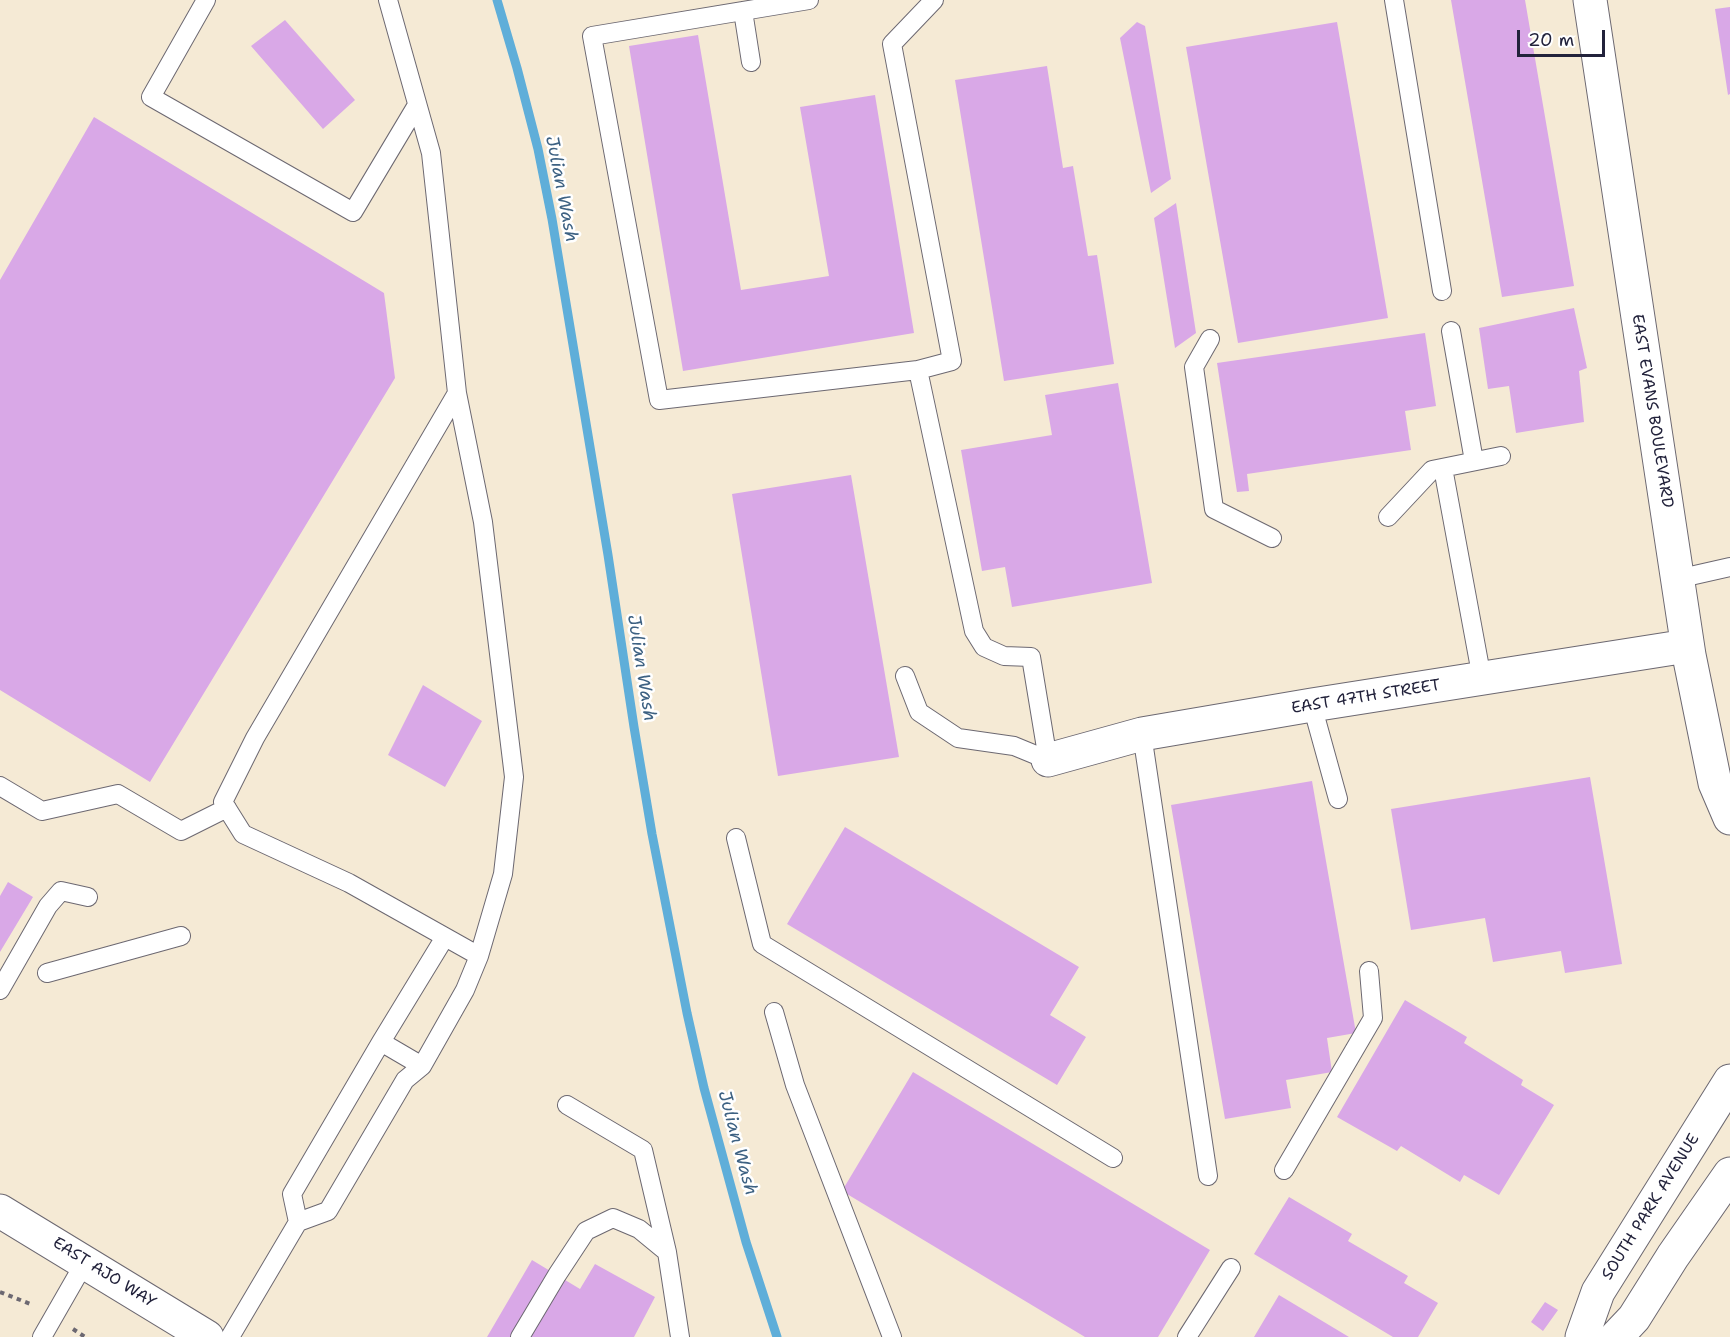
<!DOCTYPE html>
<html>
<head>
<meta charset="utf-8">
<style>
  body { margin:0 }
  #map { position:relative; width:1730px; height:1337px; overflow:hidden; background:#f5ead5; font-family:"Shantell Sans",sans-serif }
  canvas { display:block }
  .scale { position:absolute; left:1517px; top:30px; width:88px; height:27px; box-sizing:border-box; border:3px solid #22223b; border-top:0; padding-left:8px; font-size:18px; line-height:21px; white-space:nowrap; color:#22223b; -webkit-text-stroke:4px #fff; paint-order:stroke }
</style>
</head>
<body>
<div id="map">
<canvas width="1730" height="1337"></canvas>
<div class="scale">20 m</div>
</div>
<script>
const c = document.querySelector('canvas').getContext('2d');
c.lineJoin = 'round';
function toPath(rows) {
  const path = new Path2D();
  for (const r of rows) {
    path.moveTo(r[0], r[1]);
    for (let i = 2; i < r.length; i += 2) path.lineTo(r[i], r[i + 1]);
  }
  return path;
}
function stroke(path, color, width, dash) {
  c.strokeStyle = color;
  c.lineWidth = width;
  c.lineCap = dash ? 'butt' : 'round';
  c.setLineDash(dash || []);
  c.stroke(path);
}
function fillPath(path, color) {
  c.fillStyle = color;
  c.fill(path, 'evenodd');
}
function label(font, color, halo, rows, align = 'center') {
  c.font = font + ' "Shantell Sans",sans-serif';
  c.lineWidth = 5;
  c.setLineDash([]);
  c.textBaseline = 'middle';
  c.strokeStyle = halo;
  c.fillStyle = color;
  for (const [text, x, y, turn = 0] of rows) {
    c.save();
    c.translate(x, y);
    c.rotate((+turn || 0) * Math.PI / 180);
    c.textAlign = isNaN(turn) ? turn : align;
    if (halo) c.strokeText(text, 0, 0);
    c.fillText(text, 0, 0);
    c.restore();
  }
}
const stream = toPath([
  [497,0,517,68,538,149,552,219,608,555,634,727,652,834,687,1013,704,1088,746,1242,777,1337]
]);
const building = toPath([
  [1451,0,1525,0,1574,286,1502,297],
  [1730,7,1730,94,1728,95,1715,9],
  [285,20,355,100,323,129,251,46],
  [1137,22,1145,26,1171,179,1151,193,1120,38],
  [1337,22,1388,318,1238,343,1186,47],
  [698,35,741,290,829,276,800,107,875,95,914,333,683,371,629,46],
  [1047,66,1063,168,1073,166,1088,256,1097,255,1114,364,1004,381,955,80],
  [94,117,384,293,395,378,150,782,0,690,0,280],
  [1176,203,1196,333,1175,348,1154,218],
  [1574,308,1587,368,1579,371,1584,422,1516,433,1509,386,1488,389,1479,328],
  [1425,333,1436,406,1405,411,1411,450,1247,474,1249,491,1237,492,1217,363],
  [1118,383,1152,583,1012,607,1005,567,982,571,961,450,1052,435,1045,395],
  [851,475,899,757,778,776,732,494],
  [423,685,482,721,445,787,388,755],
  [1590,777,1622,964,1565,973,1561,951,1493,962,1485,918,1411,930,1391,809],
  [1312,781,1356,1033,1327,1038,1332,1072,1286,1080,1291,1108,1225,1119,1171,805],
  [845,827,1079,967,1050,1015,1086,1037,1057,1085,787,924],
  [8,882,33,897,0,952,0,896],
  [1405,1000,1467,1037,1464,1043,1523,1080,1521,1085,1554,1105,1499,1195,1464,1175,1460,1182,1401,1146,1397,1151,1337,1117],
  [913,1072,1210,1250,1158,1337,1085,1337,842,1191],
  [1289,1197,1352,1234,1348,1241,1408,1276,1404,1283,1438,1303,1418,1337,1393,1337,1254,1254],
  [532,1260,580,1289,595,1264,655,1297,634,1337,487,1337],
  [1279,1295,1349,1337,1254,1337],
  [1545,1302,1558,1310,1543,1331,1531,1322]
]);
const path = toPath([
  [0,1292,33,1305],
  [73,1329,85,1337]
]);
const service = toPath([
  [206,0,151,97,353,212,417,105],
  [809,0,592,36,659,400,918,370,974,631,984,647,1004,656,1031,657,1048,760],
  [1394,0,1442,291],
  [743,11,751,62],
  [1451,331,1474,461],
  [1210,339,1194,367,1214,509,1272,538],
  [918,370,952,361,892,44,934,0],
  [457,393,255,738,223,802,243,834,349,883,479,956],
  [1443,468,1482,679],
  [1388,517,1432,470,1501,456],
  [1677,579,1730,567],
  [905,676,919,712,958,738,1014,746,1048,760],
  [1312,705,1338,799],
  [1142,734,1208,1176],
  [0,786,42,811,118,794,181,831,227,808],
  [736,838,762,944,1113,1158],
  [47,973,181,936],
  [0,990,48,906,61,891,88,897],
  [774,1012,795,1085,892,1337],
  [381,1042,422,1066],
  [567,1105,643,1150,667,1252],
  [1284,1170,1373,1018,1369,971],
  [298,1222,292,1194,381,1042,445,937],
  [42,1337,85,1262],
  [230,1337,298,1222,328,1211,405,1080,422,1066,465,990,479,956,503,874,514,777,483,522,457,393,431,153,388,0],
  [520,1337,557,1275,586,1231,613,1218,639,1229,667,1252,680,1337],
  [1187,1337,1231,1268]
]);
const minor = toPath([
  [1590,0,1689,655,1715,783,1730,818],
  [1048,760,1142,734,1312,705,1687,646]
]);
const secondary = toPath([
  [1582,1337,1598,1292,1730,1081],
  [1616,1337,1634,1318,1673,1256,1730,1174]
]);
const primary = toPath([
  [0,1211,207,1337]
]);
const streetNames = [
  ["EAST EVANS BOULEVARD",1652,411,81],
  ["EAST 47TH STREET",1366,697,-9],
  ["SOUTH PARK AVENUE",1651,1207,-58],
  ["EAST AJO WAY",104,1273,32]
];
const waterNames = [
  ["Julian Wash",561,189,79],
  ["Julian Wash",641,668,81],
  ["Julian Wash",737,1143,75]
];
stroke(stream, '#5faed9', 9);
fillPath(building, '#d9a8e7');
stroke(service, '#6c6871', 20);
stroke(minor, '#6c6871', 35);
stroke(secondary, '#6c6871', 35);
stroke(primary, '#6c6871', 35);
stroke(path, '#6c6871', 4, [4.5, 4.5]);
stroke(service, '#fff', 18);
stroke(minor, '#fff', 33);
stroke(secondary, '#fff', 33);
stroke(primary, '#fff', 33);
label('16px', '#22223b', '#fff', streetNames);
label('italic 18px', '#3d6182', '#fff', waterNames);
</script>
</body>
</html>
